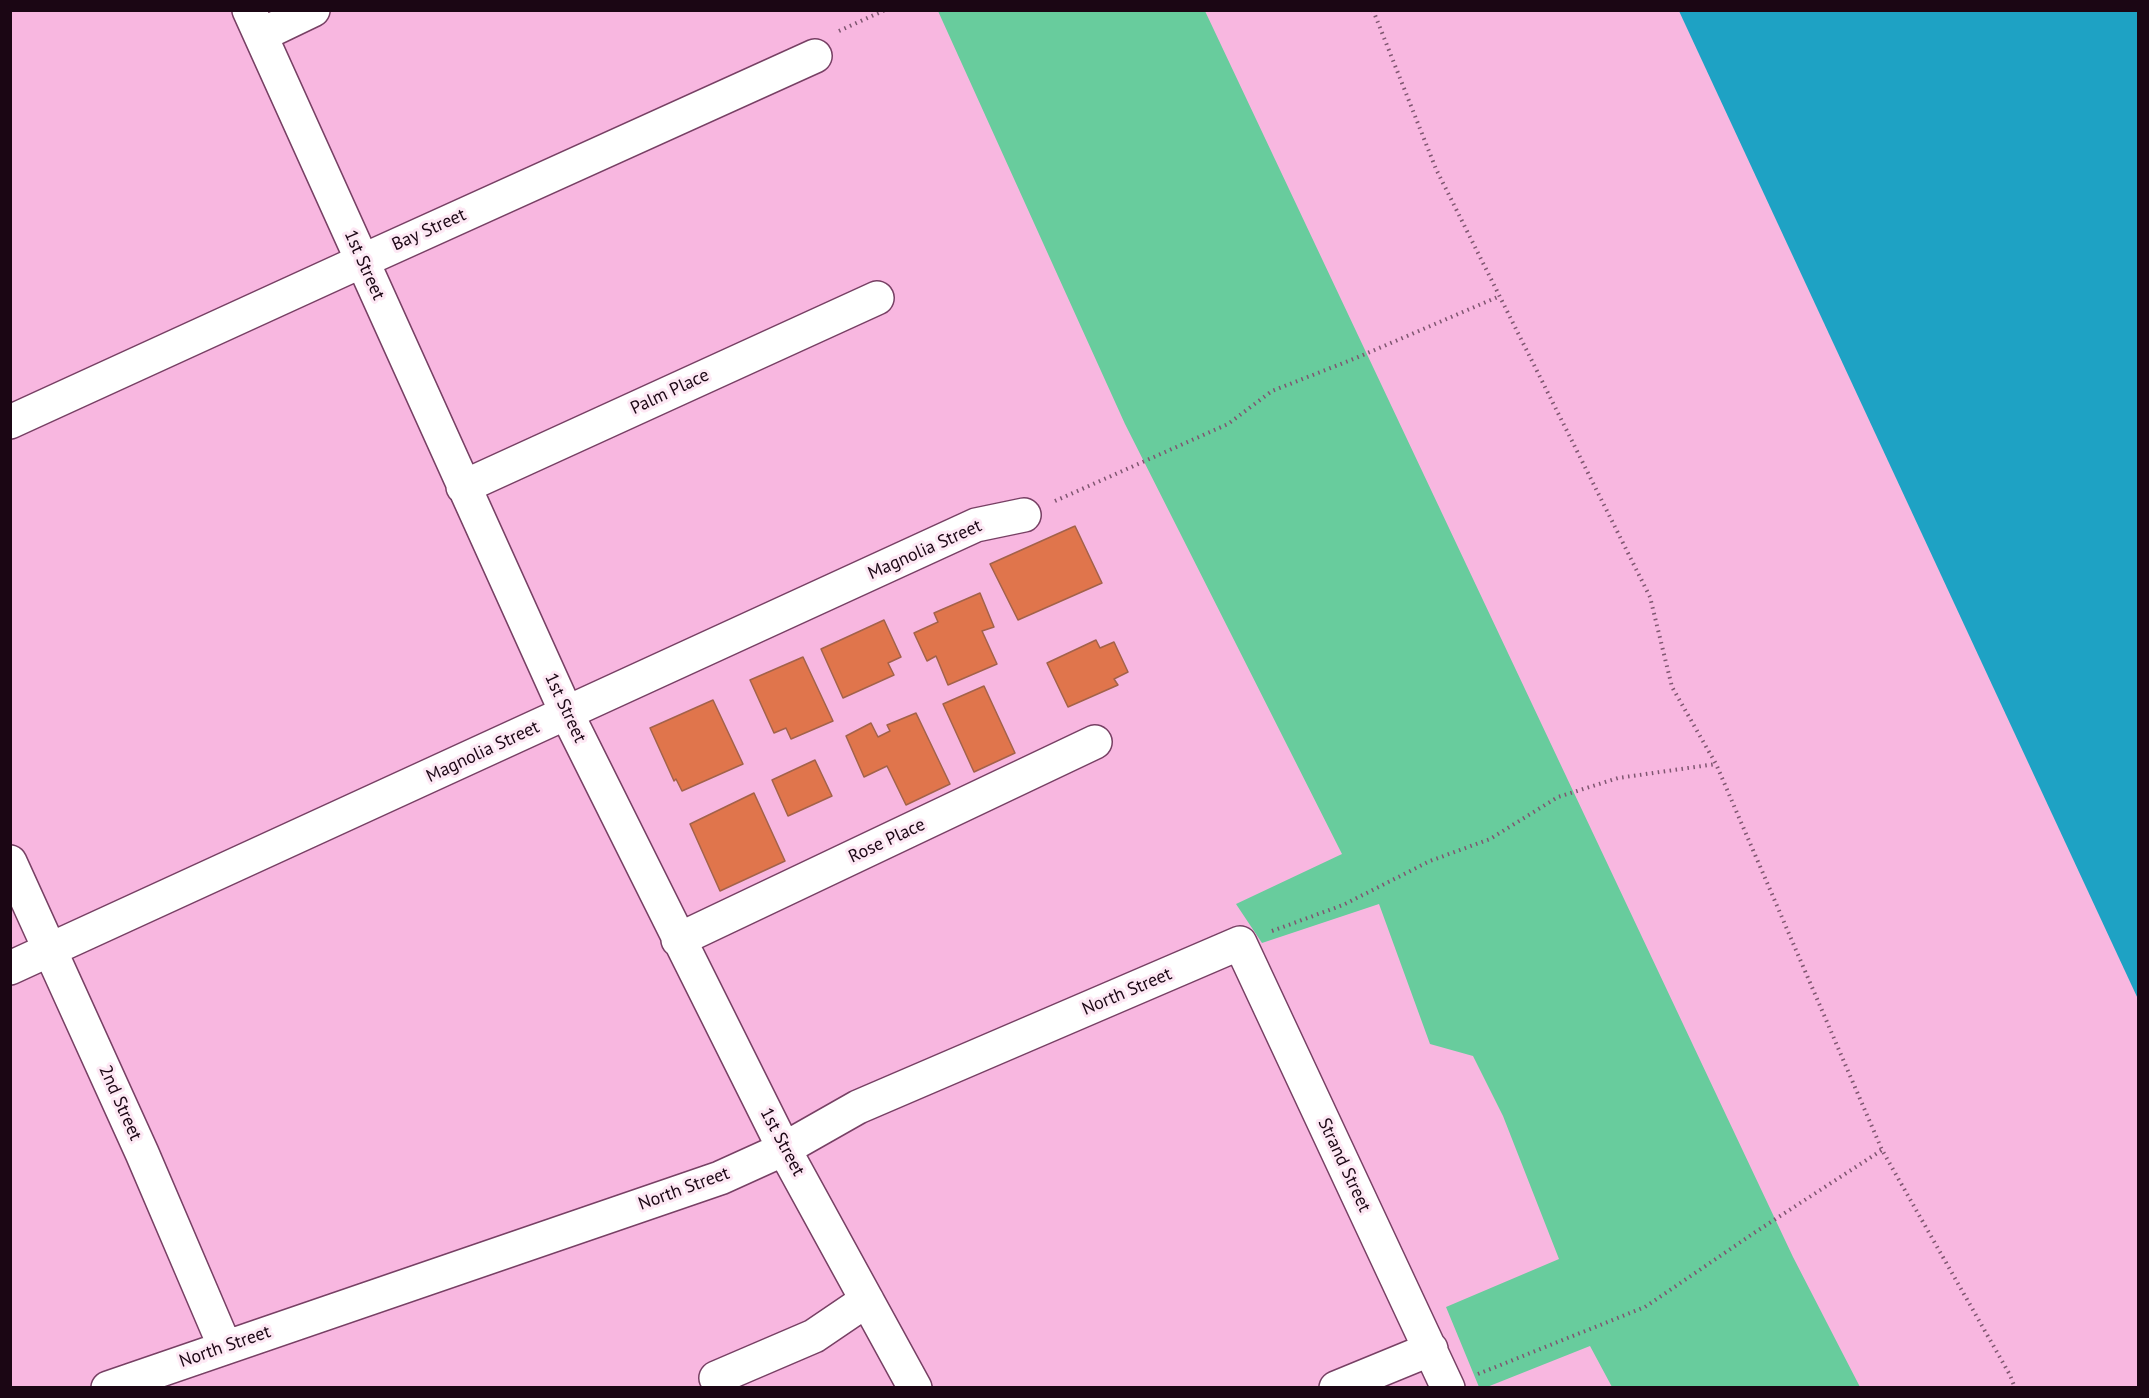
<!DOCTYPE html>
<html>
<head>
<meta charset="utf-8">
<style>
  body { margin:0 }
  #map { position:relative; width:2149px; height:1398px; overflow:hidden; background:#f8b7e0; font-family:"PT Sans",sans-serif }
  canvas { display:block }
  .frame { position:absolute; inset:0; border:12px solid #1b0614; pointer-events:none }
</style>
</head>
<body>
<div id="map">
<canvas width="2149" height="1398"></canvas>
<div class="frame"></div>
</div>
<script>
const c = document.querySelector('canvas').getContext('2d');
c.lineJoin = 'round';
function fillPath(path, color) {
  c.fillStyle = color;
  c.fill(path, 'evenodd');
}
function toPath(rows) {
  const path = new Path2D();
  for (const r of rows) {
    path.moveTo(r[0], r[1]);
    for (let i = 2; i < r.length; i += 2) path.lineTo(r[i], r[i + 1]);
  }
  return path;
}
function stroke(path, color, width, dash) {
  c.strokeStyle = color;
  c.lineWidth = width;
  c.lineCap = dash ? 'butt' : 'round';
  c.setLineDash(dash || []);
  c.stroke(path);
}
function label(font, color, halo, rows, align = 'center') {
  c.font = font + ' "PT Sans",sans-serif';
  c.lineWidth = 6;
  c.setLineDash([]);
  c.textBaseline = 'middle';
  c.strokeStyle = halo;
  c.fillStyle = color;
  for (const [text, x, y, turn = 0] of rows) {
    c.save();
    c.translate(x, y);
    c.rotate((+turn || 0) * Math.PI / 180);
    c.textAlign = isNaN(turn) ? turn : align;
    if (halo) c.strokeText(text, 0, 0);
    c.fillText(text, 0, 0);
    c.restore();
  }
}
const green = toPath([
  [938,11,1205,11,1793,1257,1860,1387,1612,1387,1590,1346,1487,1387,1479,1387,1446,1307,1559,1259,1503,1116,1473,1056,1430,1044,1379,904,1262,943,1236,904,1342,854,1125,424]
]);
const water = toPath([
  [1679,11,2138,11,2138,999]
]);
const building = toPath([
  [1075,526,1102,583,1018,620,990,564,1075,526],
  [980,593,994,627,982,631,997,664,948,685,936,656,927,661,914,633,938,622,934,613,980,593],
  [884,620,901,657,888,663,894,675,843,698,821,649,884,620],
  [1096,640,1100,648,1114,642,1128,672,1114,679,1118,685,1068,707,1047,663,1096,640],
  [803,657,833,721,791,739,786,728,774,733,750,680,803,657],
  [984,686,1015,753,974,772,943,704,984,686],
  [713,700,743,764,682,791,676,779,674,781,650,728,713,700],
  [916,713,950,784,906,805,887,766,864,777,846,736,871,723,878,737,890,731,887,725,916,713],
  [815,760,832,796,788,816,772,780,815,760],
  [754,793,785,861,720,891,690,824,754,793]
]);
const path = toPath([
  [1373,10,1436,169,1650,597,1672,687,1716,764,1882,1150,2010,1375,2015,1388],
  [839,31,885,10],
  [1055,501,1228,424,1272,391,1356,358,1500,296],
  [1272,931,1343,905,1430,861,1490,839,1558,797,1618,778,1716,764],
  [1478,1374,1645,1307,1757,1231,1882,1150]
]);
const minor = toPath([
  [249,10,567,714,784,1149,915,1388],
  [261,35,313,10],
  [10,422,362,261,815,56],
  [463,487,877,298],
  [10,862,142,1153,225,1347],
  [678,940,1095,742],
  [10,968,976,525,1024,515],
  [716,1378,814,1336,867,1300],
  [108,1388,720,1178,784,1149,858,1107,1240,943,1448,1388],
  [1336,1388,1431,1349]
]);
const streetNames = [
  ["Bay Street",429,230,-24],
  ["1st Street",364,265,66],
  ["Palm Place",670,392,-25],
  ["Magnolia Street",925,550,-24],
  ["1st Street",565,708,65],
  ["Magnolia Street",483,752,-25],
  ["Rose Place",887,841,-25],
  ["North Street",1127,992,-23],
  ["2nd Street",120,1103,66],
  ["1st Street",782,1142,62],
  ["Strand Street",1344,1165,65],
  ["North Street",684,1189,-20],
  ["North Street",225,1347,-19]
];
fillPath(green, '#68cc9d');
fillPath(water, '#1ea2c4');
fillPath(building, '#e0754c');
stroke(building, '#a2624a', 1.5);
stroke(minor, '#774064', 36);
stroke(path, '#7f5670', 4, [1.5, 4.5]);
stroke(minor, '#fff', 33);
label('18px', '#1b0614', '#fde8f4', streetNames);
</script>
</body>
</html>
